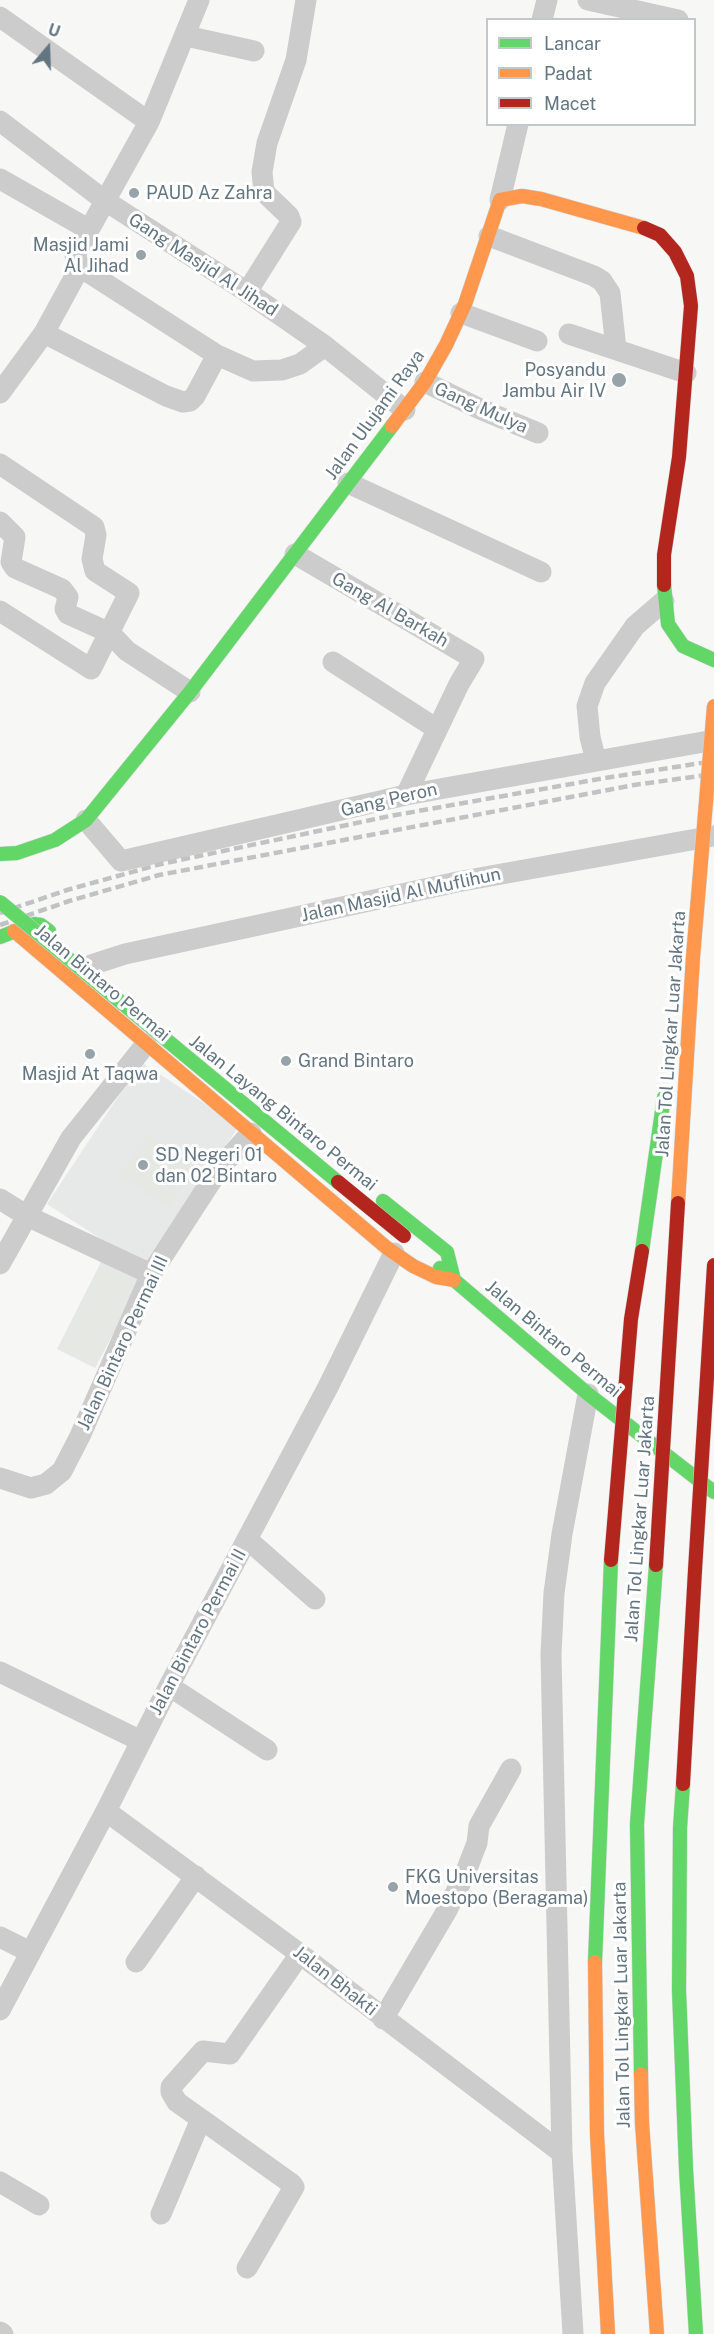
<!DOCTYPE html>
<html>
<head>
<meta charset="utf-8">
<style>
  body { margin:0 }
  #map { position:relative; width:714px; height:2334px; overflow:hidden; background:#f7f7f6; font-family:"Public Sans",sans-serif }
  canvas { display:block }
  .legend { position:absolute; left:486px; top:18px; width:210px; height:108px; box-sizing:border-box; background:#fff; border:2px solid #c1c8cc; margin:0; padding:8px 10px; list-style:none; font-size:18px; color:#637580 }
  .legend li { display:flex; align-items:center; gap:12px; height:30px }
  .legend b { width:30px; border:2px solid #c1c8cc }
  .north { position:absolute; left:18px; top:18px; width:60px; height:60px; -webkit-text-stroke:4px #fff; paint-order:stroke; rotate:19deg; font-size:16px; font-weight:700; line-height:24px; text-align:center; color:#637580 }
  .north::after { content:''; display:block; margin:auto; width:21px; height:27px; background:#637580; clip-path:polygon(50% 0,100% 100%,50% 72%,0 100%) }
</style>
</head>
<body>
<div id="map">
<canvas width="714" height="2334"></canvas>
<ul class="legend">
<li><b style="height:8px;background:#63d668"></b>Lancar</li>
<li><b style="height:8px;background:#ff974d"></b>Padat</li>
<li><b style="height:8px;background:#b3261e"></b>Macet</li>
</ul>
<div class="north">U</div>
</div>
<script>
const c = document.querySelector('canvas').getContext('2d');
c.lineJoin = 'round';
function fillPath(path, color) {
  c.fillStyle = color;
  c.fill(path, 'evenodd');
}
function toPath(rows) {
  const path = new Path2D();
  for (const r of rows) {
    path.moveTo(r[0], r[1]);
    for (let i = 2; i < r.length; i += 2) path.lineTo(r[i], r[i + 1]);
  }
  return path;
}
function stroke(path, color, width, dash) {
  c.strokeStyle = color;
  c.lineWidth = width;
  c.lineCap = dash ? 'butt' : 'round';
  c.setLineDash(dash || []);
  c.stroke(path);
}
function label(font, color, halo, rows, align = 'center') {
  c.font = font + ' "Public Sans",sans-serif';
  c.lineWidth = 6;
  c.setLineDash([]);
  c.textBaseline = 'middle';
  c.strokeStyle = halo;
  c.fillStyle = color;
  for (const [text, x, y, turn = 0] of rows) {
    c.save();
    c.translate(x, y);
    c.rotate((+turn || 0) * Math.PI / 180);
    c.textAlign = isNaN(turn) ? turn : align;
    if (halo) c.strokeText(text, 0, 0);
    c.fillText(text, 0, 0);
    c.restore();
  }
}
const built = toPath([
  [141,1062,239,1126,145,1268,47,1204]
]);
const green = toPath([
  [148,1133,197,1166,168,1208,119,1175],
  [103,1258,142,1280,95,1368,57,1349]
]);
const street = toPath([
  [588,0,678,20],
  [0,17,149,122],
  [542,20,547,0],
  [186,36,254,51],
  [0,121,104,200,247,292,325,346,405,410],
  [0,179,88,229],
  [500,200,518,124],
  [489,236,594,276,602,281,610,293,616,349],
  [80,267,217,355],
  [247,292,291,222,289,216,264,192,262,172,267,143,296,60,306,0],
  [461,313,537,341],
  [44,333,166,396,183,402,190,401,195,396,217,355,253,371,282,370,300,364,325,346],
  [569,334,686,373],
  [425,382,480,409,538,433],
  [0,393,44,333,80,267,75,255,149,122,199,0],
  [0,464,94,527,96,535,92,559,95,571,129,593,91,669,0,611],
  [348,483,541,572],
  [0,522,15,537,11,562,15,568,62,589,68,597,65,609,68,614,110,633,127,651,190,692],
  [295,554,474,659,459,684,406,795],
  [333,662,437,729],
  [596,761,590,737,587,706,595,683,635,626,664,601],
  [86,820,121,861,406,795,714,740],
  [91,965,125,954,457,882,713,836],
  [0,1199,27,1216,151,1274],
  [0,1264,71,1138,146,1044],
  [0,1478,31,1488,46,1484,62,1471,80,1436,151,1274,219,1169,251,1133],
  [247,1539,315,1599],
  [0,1672,141,1741],
  [169,1686,267,1750],
  [106,1811,300,1954,562,2153],
  [0,1937,30,1952],
  [136,1962,196,1876],
  [0,2010,106,1811,169,1686,328,1387,394,1253],
  [383,2019,446,1912,465,1874,477,1843,479,1826,511,1769],
  [201,2119,292,2184,294,2187,247,2268],
  [0,2182,39,2205],
  [161,2214,201,2119,177,2102,171,2092,171,2087,203,2051,230,2054,300,1954],
  [0,2332,3,2334],
  [573,2334,562,2153,551,1654,554,1593,562,1534,588,1394]
]);
const fast = toPath([
  [664,585,668,624,683,646,714,660],
  [0,854,17,853,55,840,86,820,190,692,392,426],
  [0,937,34,924,41,925,49,931],
  [383,1201,447,1252,454,1280],
  [440,1268,588,1394,714,1492],
  [683,1784,680,1828,679,1990,686,2169,696,2334],
  [595,1962,611,1560],
  [641,2074,637,1824,656,1565]
]);
const slow = toPath([
  [392,426,425,382,446,345,465,304,500,200,522,196,541,199,644,228],
  [14,931,387,1248,413,1266,436,1277,454,1280],
  [595,1962,597,2134,608,2334],
  [641,2074,642,2123,657,2334]
]);
const jam = toPath([
  [644,228,660,235,675,252,687,276,691,306,679,457,664,555,664,585],
  [683,1784,695,1570]
]);
const rail = toPath([
  [0,913,67,890,161,864,390,816,605,778,714,761],
  [0,925,69,901,159,875,634,785,714,774]
]);
const fastBridge = toPath([
  [0,902,338,1182],
  [642,1251,664,1097]
]);
const slowBridge = toPath([
  [678,1203,693,957,714,706]
]);
const jamBridge = toPath([
  [338,1182,404,1236],
  [611,1560,631,1319,642,1251],
  [656,1565,678,1203],
  [695,1570,714,1265]
]);
const markers = [
  [134,193,6,"#97a2a9"],
  [141,255,6,"#97a2a9"],
  [619,380,8,"#97a2a9"],
  [90,1054,6,"#97a2a9"],
  [286,1061,6,"#97a2a9"],
  [143,1165,6,"#97a2a9"],
  [393,1887,6,"#97a2a9"]
];
const poiNames = [
  ["PAUD Az Zahra",146,193],
  ["Masjid Jami",129,245,"right"],
  ["Al Jihad",129,266,"right"],
  ["Posyandu",606,370,"right"],
  ["Jambu Air IV",606,391,"right"],
  ["Grand Bintaro",298,1061],
  ["Masjid At Taqwa",90,1074,"center"],
  ["SD Negeri 01",155,1155],
  ["dan 02 Bintaro",155,1176],
  ["FKG Universitas",405,1877],
  ["Moestopo (Beragama)",405,1898]
];
const streetNames = [
  ["Gang Masjid Al Jihad",203,265,33],
  ["Gang Mulya",481,408,24],
  ["Jalan Ulujami Raya",375,415,-54],
  ["Gang Al Barkah",390,610,30],
  ["Gang Peron",389,800,-13],
  ["Jalan Masjid Al Muflihun",401,895,-12],
  ["Jalan Bintaro Permai",102,983,40],
  ["Jalan Tol Lingkar Luar Jakarta",671,1034,-86],
  ["Jalan Layang Bintaro Permai",283,1113,39],
  ["Jalan Bintaro Permai",553,1339,40],
  ["Jalan Bintaro Permai III",123,1343,-65],
  ["Jalan Tol Lingkar Luar Jakarta",640,1519,-86],
  ["Jalan Bintaro Permai II",198,1632,-62],
  ["Jalan Bhakti",335,1981,38],
  ["Jalan Tol Lingkar Luar Jakarta",622,2005,-91]
];
fillPath(built, '#e7e9e8');
fillPath(green, '#e6e9e3');
stroke(fast, '#d4d5d6', 15);
stroke(slow, '#d4d5d6', 15);
stroke(jam, '#d4d5d6', 15);
stroke(street, '#cccccd', 21);
stroke(fast, '#63d668', 14);
stroke(slow, '#ff974d', 14);
stroke(jam, '#b3261e', 14);
stroke(rail, '#c1c2c4', 4.5, [9, 4.5]);
stroke(fastBridge, '#d4d5d6', 15, []);
stroke(slowBridge, '#d4d5d6', 15, []);
stroke(jamBridge, '#d4d5d6', 15, []);
stroke(fastBridge, '#63d668', 14);
stroke(slowBridge, '#ff974d', 14);
stroke(jamBridge, '#b3261e', 14);
for (const [x, y, r, color] of markers) {
  const dot = new Path2D();
  dot.arc(x, y, r, 0, 2 * Math.PI);
  c.fillStyle = color;
  c.fill(dot);
  stroke(dot, '#fff', 2);
}
label('18px', '#637580', '#fff', poiNames, 'left');
label('18px', '#637580', '#fff', streetNames);
</script>
</body>
</html>
